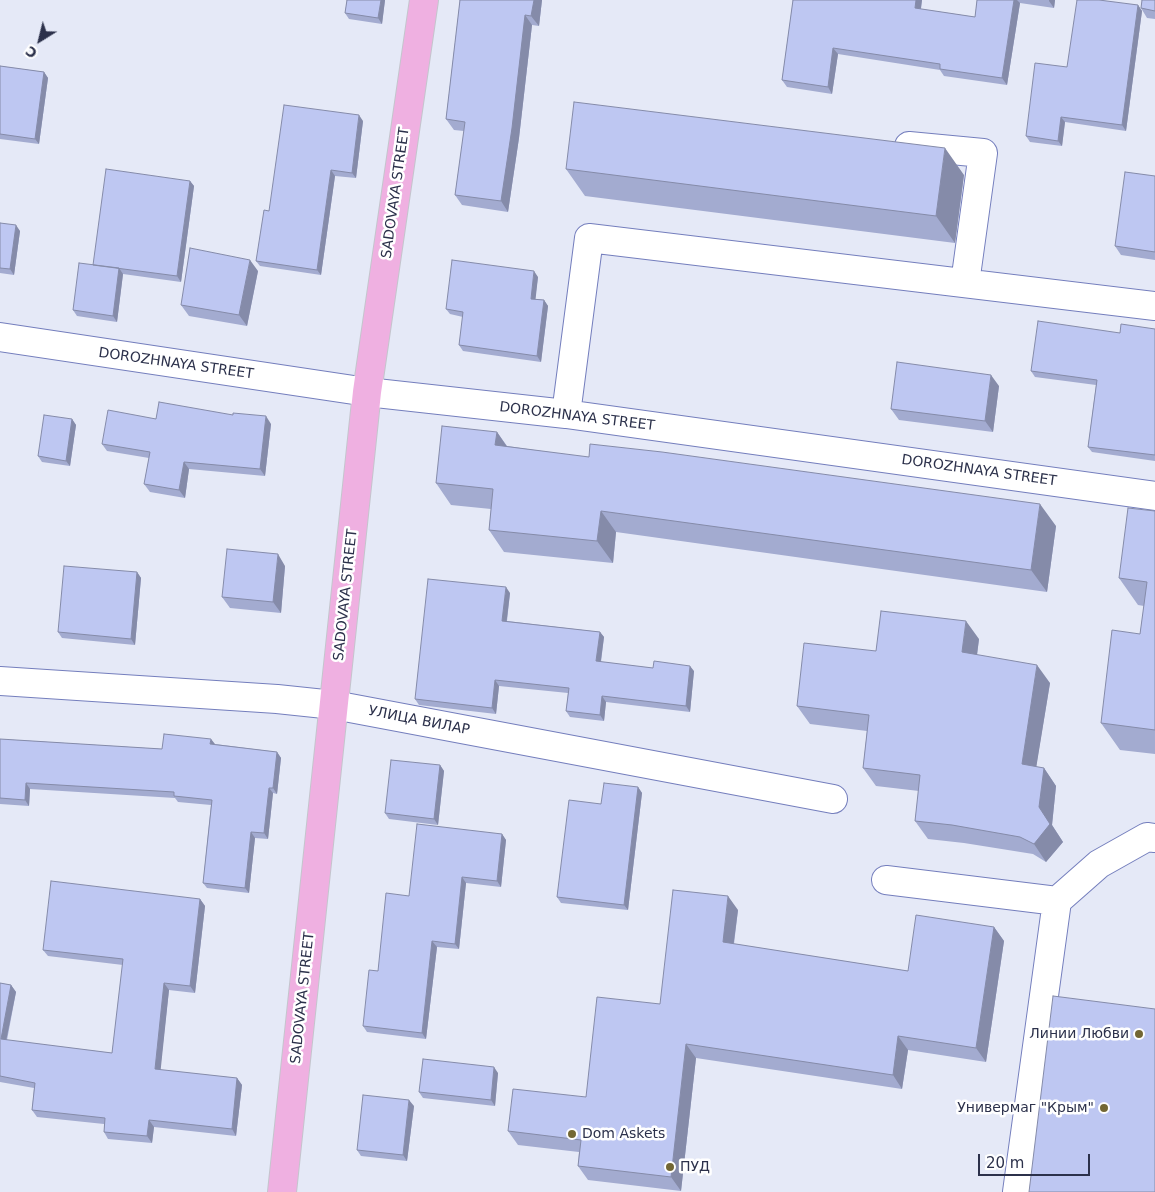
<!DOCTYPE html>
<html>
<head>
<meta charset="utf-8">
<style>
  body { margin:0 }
  #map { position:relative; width:1155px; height:1192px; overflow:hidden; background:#e5e9f7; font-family:"DejaVu Sans",sans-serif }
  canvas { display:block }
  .north { position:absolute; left:15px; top:15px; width:50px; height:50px; -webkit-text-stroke:4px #fff; paint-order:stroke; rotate:216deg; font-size:14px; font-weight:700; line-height:20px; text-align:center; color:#2c314b }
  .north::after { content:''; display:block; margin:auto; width:18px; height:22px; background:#2c314b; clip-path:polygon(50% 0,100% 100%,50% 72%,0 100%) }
  .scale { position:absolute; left:978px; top:1154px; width:112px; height:22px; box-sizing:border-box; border:2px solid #2c314b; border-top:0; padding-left:6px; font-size:15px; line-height:18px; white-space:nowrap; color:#2c314b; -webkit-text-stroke:4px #fff; paint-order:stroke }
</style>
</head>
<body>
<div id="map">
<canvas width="1155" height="1192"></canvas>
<div class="north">С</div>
<div class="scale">20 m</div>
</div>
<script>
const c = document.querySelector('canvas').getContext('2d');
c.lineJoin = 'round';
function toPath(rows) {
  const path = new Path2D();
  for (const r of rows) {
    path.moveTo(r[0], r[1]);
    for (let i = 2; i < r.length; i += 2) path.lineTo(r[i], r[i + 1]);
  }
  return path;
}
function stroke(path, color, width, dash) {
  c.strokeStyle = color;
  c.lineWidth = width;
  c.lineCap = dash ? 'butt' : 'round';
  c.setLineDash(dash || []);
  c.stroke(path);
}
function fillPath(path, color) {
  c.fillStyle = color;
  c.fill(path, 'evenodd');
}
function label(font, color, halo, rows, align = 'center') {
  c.font = font + ' "DejaVu Sans",sans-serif';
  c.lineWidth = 5;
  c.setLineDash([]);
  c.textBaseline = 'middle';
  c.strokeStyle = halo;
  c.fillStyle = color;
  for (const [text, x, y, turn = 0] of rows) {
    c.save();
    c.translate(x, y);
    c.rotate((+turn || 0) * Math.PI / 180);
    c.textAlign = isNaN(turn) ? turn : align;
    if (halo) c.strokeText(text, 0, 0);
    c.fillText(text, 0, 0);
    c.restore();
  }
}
const minor = toPath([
  [909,146,983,153,965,283],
  [0,337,367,392,566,414,1155,496],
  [566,414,589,238,1155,306],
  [0,681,277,699,334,705,833,799],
  [886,880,1057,901],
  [1017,1192,1057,901,1099,864,1147,837,1155,838]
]);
const major = toPath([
  [282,1192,367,392,424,0]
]);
const wall = toPath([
  [347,0,385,0,382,24,349,19,345,13],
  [460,0,542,0,539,26,532,25,519,138,508,212,462,205,455,195,464,131,454,130,446,119],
  [793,0,922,0,921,9,975,17,977,0,1055,0,1054,8,1020,3,1007,85,944,76,940,70,838,54,832,94,787,87,782,80],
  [1155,0,1155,19,1147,18,1141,8],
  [1138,5,1142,11,1126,131,1065,122,1062,146,1030,142,1026,136,1067,67],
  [0,66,44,72,48,78,39,144,0,139],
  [363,121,356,178,335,176,321,275,260,266,256,261,269,211],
  [566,169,964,175,955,243,585,196],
  [1155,176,1155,260,1121,255,1115,246],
  [190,181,194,186,181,282,123,274,117,322,77,316,73,310],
  [0,223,20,231,14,275,0,273],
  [258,271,247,326,189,316,181,305],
  [538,277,535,299,544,300,548,306,541,362,463,351,459,345,463,317,450,314,446,309],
  [1155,329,1155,461,1092,452,1088,447,1096,385,1035,377,1031,371,1120,333],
  [999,386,993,432,899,420,891,409],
  [72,419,76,425,70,466,42,462,38,456],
  [156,419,271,424,265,476,189,469,185,498,150,492,144,484,149,458,107,451,102,444],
  [497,432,507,446,1056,526,1047,592,616,532,613,563,504,552,489,530,491,509,451,505,436,483],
  [1155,511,1155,754,1120,750,1101,723,1140,634,1144,606,1138,605,1119,578],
  [285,566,281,613,230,608,222,597],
  [137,572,141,578,135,645,62,638,58,632],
  [510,593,507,621,600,632,604,637,601,662,653,668,694,671,690,712,606,702,604,721,570,717,566,711,568,693,499,686,496,714,419,705,415,699],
  [979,639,977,655,1050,683,1036,767,1044,768,1056,786,1052,825,1063,842,1046,862,1033,854,964,843,928,839,915,821,919,791,876,786,863,768,867,731,810,724,797,706,876,651],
  [0,739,162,749,215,744,277,752,281,758,277,794,273,793,268,839,255,838,249,893,207,888,203,883,211,805,178,802,175,798,30,789,29,806,0,804],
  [440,765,444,771,438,825,389,819,385,813],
  [638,787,642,793,628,910,561,903,557,897,601,804],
  [502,834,506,840,501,887,466,883,459,949,437,947,426,1039,367,1032,363,1026,378,971,409,896],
  [200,899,205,906,195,993,169,990,160,1070,237,1078,242,1085,236,1136,154,1127,152,1143,108,1139,104,1132,104,1124,37,1117,32,1110,34,1088,0,1082,0,983,11,985,16,992,7,1040,112,1053,123,965,48,956,43,950],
  [738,910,734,944,908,971,994,927,1004,941,986,1062,908,1050,902,1089,696,1058,681,1191,588,1180,578,1166,579,1152,518,1145,508,1131,586,1097],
  [498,1073,495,1106,423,1098,419,1092],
  [414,1106,407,1161,361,1156,357,1150]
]);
const shadedWall = toPath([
  [381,0,385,0,382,24,378,18],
  [534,0,542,0,539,26,531,16],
  [916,0,922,0,920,14,915,8],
  [1014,0,1017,0,1020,3,1007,85,1002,78],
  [1049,0,1055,0,1054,8,1049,1],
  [1138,5,1142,11,1126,131,1122,125],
  [525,15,532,25,519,138,508,212,501,201],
  [833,48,838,54,832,94,828,87],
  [44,72,48,78,39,144,35,139],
  [359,115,363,121,356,178,352,173],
  [1061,117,1065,122,1062,146,1058,141],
  [945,148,964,175,955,243,936,216],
  [331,170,335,176,321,275,317,270],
  [190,181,194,186,181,282,177,276],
  [16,225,20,231,14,275,10,269],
  [250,260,258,271,247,326,239,315],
  [119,268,123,274,117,322,113,316],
  [534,271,538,277,535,304,531,299],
  [544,300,548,306,541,362,537,356],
  [991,375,999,386,993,432,985,421],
  [266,416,271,424,265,476,260,469],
  [72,419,76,425,70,466,66,461],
  [497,432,512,454,495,445],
  [184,462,189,469,185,498,179,490],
  [1040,504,1056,526,1047,592,1031,570],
  [601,511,616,532,613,563,597,541],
  [278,554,285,566,281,613,273,602],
  [137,572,141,578,135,645,131,639],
  [506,587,510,593,506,626,502,621],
  [966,621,979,639,975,670,962,652],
  [600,632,604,637,600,667,596,661],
  [1037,665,1050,683,1034,781,1022,764],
  [690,666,694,671,690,712,686,706],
  [495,680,499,686,496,714,492,708],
  [602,696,606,702,604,721,600,715],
  [211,739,215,744,210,744],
  [277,752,281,758,277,794,273,788],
  [440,765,444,771,438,825,434,819],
  [1044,768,1056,786,1052,825,1063,842,1046,862,1034,844],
  [26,783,30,789,29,806,25,800],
  [638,787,642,793,628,910,624,905],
  [269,788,273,793,268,839,264,833],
  [251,832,255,838,249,893,245,888],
  [502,834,506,840,501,887,497,881],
  [462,877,466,883,459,949,455,944],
  [728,896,738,910,732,956,723,942],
  [200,899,205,906,195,993,190,986],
  [994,927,1004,941,986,1062,976,1048],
  [432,941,437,947,426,1039,422,1033],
  [164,983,169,990,160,1076,155,1069],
  [11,985,16,992,5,1046,1,1039],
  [898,1036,908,1050,902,1089,893,1075],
  [686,1044,696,1058,681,1191,671,1177],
  [494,1067,498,1073,495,1106,491,1100],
  [237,1078,242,1085,236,1136,232,1129],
  [409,1100,414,1106,407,1161,403,1155],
  [149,1120,154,1127,152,1143,147,1136]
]);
const building = toPath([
  [347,0,381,0,378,18,345,13,347,0],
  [460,0,534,0,531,16,525,15,512,128,501,201,455,195,465,122,446,119,460,0],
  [793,0,916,0,915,8,975,17,977,0,1014,0,1002,78,940,69,940,64,833,48,828,87,782,80,793,0],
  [1077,0,1099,0,1138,5,1122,125,1061,117,1058,141,1026,136,1035,63,1067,67,1077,0],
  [1142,0,1155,0,1155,11,1141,8,1142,0],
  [0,66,44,72,35,139,0,134,0,66],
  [574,102,945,148,936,216,566,169,574,102],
  [284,105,359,115,352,173,331,170,317,270,256,261,264,210,269,211,284,105],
  [106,169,190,181,177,276,93,265,106,169],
  [1125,172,1155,176,1155,252,1115,246,1125,172],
  [0,223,16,225,10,269,0,268,0,223],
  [190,248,250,260,239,315,181,305,190,248],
  [452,260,534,271,531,299,544,300,537,356,459,345,463,312,446,309,452,260],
  [79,263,119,268,113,316,73,310,79,263],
  [1038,321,1120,333,1121,324,1155,329,1155,455,1088,447,1097,380,1031,371,1038,321],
  [897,362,991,375,985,421,891,409,897,362],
  [159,402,233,415,233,413,266,416,260,469,184,462,179,490,144,484,150,452,102,444,108,410,156,419,159,402],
  [44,415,72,419,66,461,38,456,44,415],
  [442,426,497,432,495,445,589,457,590,444,662,452,1040,504,1031,570,601,511,597,541,489,530,493,489,436,483,442,426],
  [1128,508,1155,511,1155,730,1101,723,1112,630,1140,634,1147,582,1119,578,1128,508],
  [227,549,278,554,273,602,222,597,227,549],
  [64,566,137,572,131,639,58,632,64,566],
  [428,579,506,587,502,621,600,632,596,661,653,668,654,661,690,666,686,706,602,696,600,715,566,711,569,688,495,680,492,708,415,699,428,579],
  [881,611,966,621,962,652,1037,665,1022,764,1044,768,1039,807,1050,824,1034,844,1020,837,952,825,915,821,920,775,863,768,869,715,797,706,804,643,876,651,881,611],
  [164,734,211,739,210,744,277,752,273,788,269,788,264,833,251,832,245,888,203,883,212,800,174,796,174,792,26,783,25,800,0,798,0,739,162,749,164,734],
  [391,760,440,765,434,819,385,813,391,760],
  [604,783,638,787,624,905,557,897,569,800,601,804,604,783],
  [417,824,502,834,497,881,462,877,455,944,432,941,422,1033,363,1026,369,970,378,971,386,893,409,896,417,824],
  [51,881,200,899,190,986,164,983,155,1069,237,1078,232,1129,149,1120,147,1136,104,1132,105,1118,32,1110,35,1083,0,1076,0,983,11,985,1,1039,112,1053,123,959,43,950,51,881],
  [673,890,728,896,723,942,908,971,916,915,994,927,976,1048,898,1036,893,1075,686,1044,671,1177,578,1166,581,1140,508,1131,513,1089,586,1097,597,997,660,1004,673,890],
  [1053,996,1155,1009,1155,1192,1029,1192,1053,996],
  [423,1059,494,1067,491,1100,419,1092,423,1059],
  [363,1095,409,1100,403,1155,357,1150,363,1095]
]);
const markers = [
  [1139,1034,5,"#736734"],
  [1104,1108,5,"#736734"],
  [572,1134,5,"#736734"],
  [670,1167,5,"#736734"]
];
const streetNames = [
  ["SADOVAYA STREET",396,193,-82],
  ["DOROZHNAYA STREET",176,364,8],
  ["DOROZHNAYA STREET",577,417,7],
  ["DOROZHNAYA STREET",979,471,8],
  ["SADOVAYA STREET",346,595,-84],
  ["УЛИЦА ВИЛАР",419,721,11],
  ["SADOVAYA STREET",303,998,-84]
];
const poiNames = [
  ["Линии Любви",1129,1034],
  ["Универмаг \"Крым\"",1094,1108],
  ["Dom Askets",582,1134,"left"],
  ["ПУД",680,1167,"left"]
];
stroke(minor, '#747ebd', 30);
stroke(major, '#c4c5cd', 30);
stroke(minor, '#fff', 28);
stroke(major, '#efb0e1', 28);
fillPath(wall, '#a3abd0');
fillPath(shadedWall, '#858ba9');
fillPath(building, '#bec7f2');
stroke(building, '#858ba9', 1);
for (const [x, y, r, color] of markers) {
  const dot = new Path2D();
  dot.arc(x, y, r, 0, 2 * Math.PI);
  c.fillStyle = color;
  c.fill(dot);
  stroke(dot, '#fff', 2);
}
label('14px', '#2c314b', '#fff', streetNames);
label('14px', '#2c314b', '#fff', poiNames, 'right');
</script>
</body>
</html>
